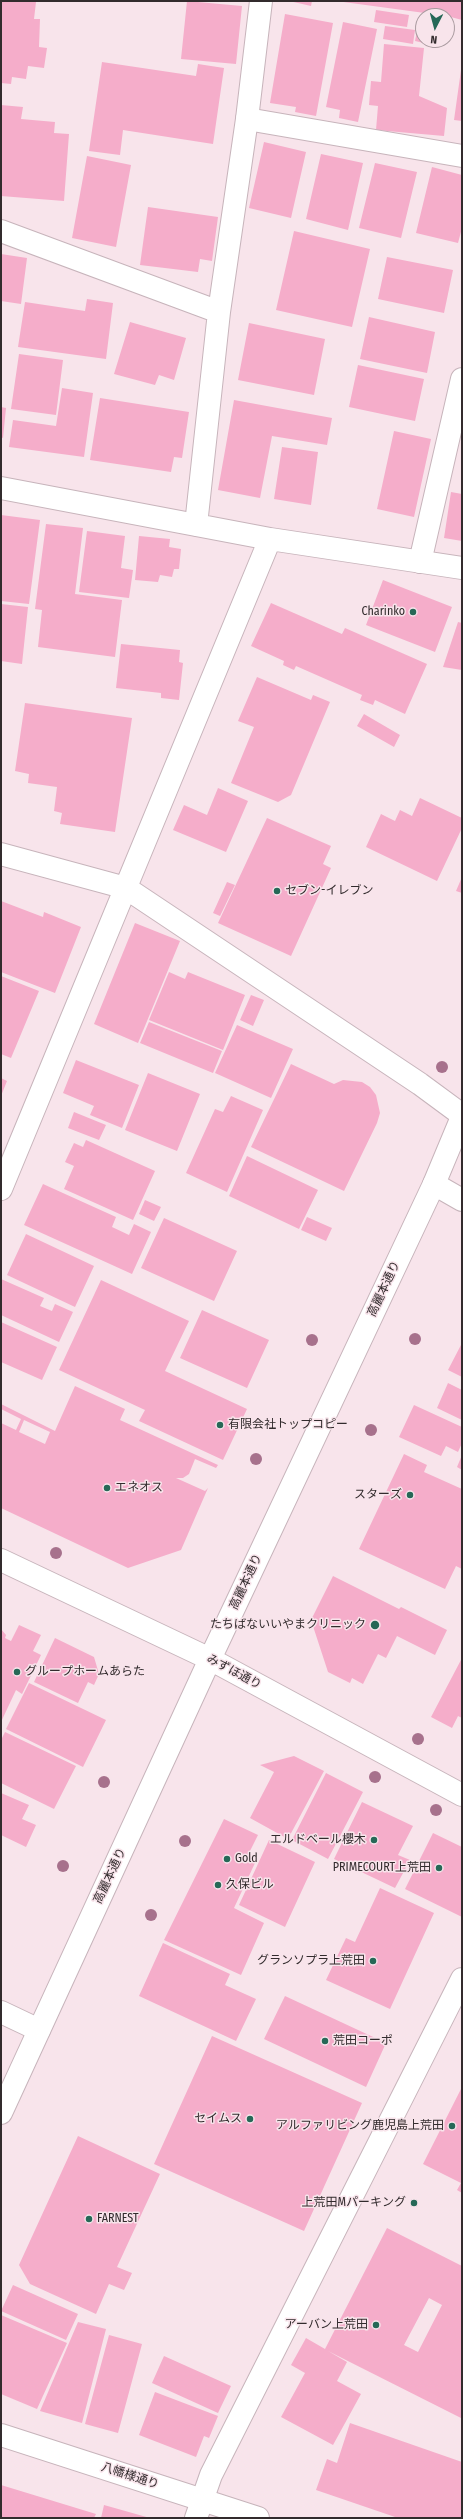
<!DOCTYPE html>
<html>
<head>
<meta charset="utf-8">
<style>
  body { margin:0 }
  #map { position:relative; width:463px; height:2519px; overflow:hidden; background:#f8e4eb; font-family:"Fira Sans Condensed",sans-serif }
  canvas { display:block }
  .frame { position:absolute; inset:0; border:2px solid #322b2d; pointer-events:none }
  .north { position:absolute; left:415px; top:8px; width:40px; height:40px; box-sizing:border-box; background:#f8e4eb; border:1px solid #a99a9f; border-radius:50%; rotate:186deg; font-size:11px; font-weight:700; line-height:16px; text-align:center; color:#322b2d }
  .north::after { content:''; display:block; margin:auto; width:14px; height:18px; background:#266857; clip-path:polygon(50% 0,100% 100%,50% 72%,0 100%) }
</style>
</head>
<body>
<div id="map">
<canvas width="463" height="2519"></canvas>
<div class="frame"></div>
<div class="north">N</div>
</div>
<script>
const c = document.querySelector('canvas').getContext('2d');
c.lineJoin = 'round';
function fillPath(path, color) {
  c.fillStyle = color;
  c.fill(path, 'evenodd');
}
function toPath(rows) {
  const path = new Path2D();
  for (const r of rows) {
    path.moveTo(r[0], r[1]);
    for (let i = 2; i < r.length; i += 2) path.lineTo(r[i], r[i + 1]);
  }
  return path;
}
function stroke(path, color, width, dash) {
  c.strokeStyle = color;
  c.lineWidth = width;
  c.lineCap = dash ? 'butt' : 'round';
  c.setLineDash(dash || []);
  c.stroke(path);
}
function label(font, color, halo, rows, align = 'center') {
  c.font = font + ' "Fira Sans Condensed","Noto Sans JP",sans-serif';
  c.lineWidth = 3;
  c.setLineDash([]);
  c.textBaseline = 'middle';
  c.strokeStyle = halo;
  c.fillStyle = color;
  for (const [text, x, y, turn = 0] of rows) {
    c.save();
    c.translate(x, y);
    c.rotate((+turn || 0) * Math.PI / 180);
    c.textAlign = isNaN(turn) ? turn : align;
    if (halo) c.strokeText(text, 0, 0);
    c.fillText(text, 0, 0);
    c.restore();
  }
}
const building = toPath([
  [1,1,36,2,34,19,40,19,39,47,47,48,44,68,28,66,26,79,12,77,11,84,1,83],
  [187,1,242,6,236,64,181,59],
  [289,1,312,1,311,6],
  [336,1,462,1,462,20,447,16],
  [376,10,409,15,407,27,374,22],
  [285,14,333,23,316,116,295,112,296,107,270,103],
  [343,22,377,29,358,122,339,118,340,110,326,107],
  [385,26,415,30,413,44,383,39],
  [417,31,423,32,423,40,429,40,428,44,415,41],
  [384,44,424,48,419,96,447,108,444,136,376,130,378,106,369,105,371,81,381,82],
  [102,62,196,76,198,64,224,68,213,144,123,130,120,155,89,151],
  [461,70,462,70,462,121,454,120],
  [1,105,23,107,21,119,55,122,54,133,69,134,64,201,1,196],
  [264,142,306,152,291,218,249,208],
  [321,154,363,163,348,230,306,219],
  [87,156,131,165,116,247,72,238],
  [375,163,417,172,401,238,359,228],
  [432,167,462,175,462,228,458,243,416,233],
  [148,207,218,217,212,261,200,259,198,272,140,265],
  [294,231,370,249,352,327,276,310],
  [1,254,27,258,21,304,1,301],
  [387,257,453,270,444,313,378,299],
  [87,299,113,303,106,359,18,347,25,302,85,311],
  [369,317,435,332,427,373,360,359],
  [130,322,186,338,174,380,159,375,155,385,114,374],
  [249,323,325,339,314,395,238,380],
  [19,354,63,360,56,415,11,409],
  [358,365,424,379,415,421,349,407],
  [62,388,93,393,84,457,9,447,13,420,56,426],
  [100,398,189,412,182,458,174,457,171,472,90,460],
  [234,400,332,418,327,445,272,436,260,498,218,490],
  [1,407,6,408,3,438,1,437],
  [394,431,431,439,414,517,377,509],
  [282,447,318,452,311,505,274,499],
  [451,492,462,494,462,541,444,538],
  [1,515,40,520,29,604,1,601],
  [46,524,83,528,75,594,122,600,115,657,38,647,42,610,35,609],
  [87,531,125,536,121,568,133,570,129,598,79,592],
  [139,536,170,539,169,547,181,549,179,569,174,569,172,577,160,575,158,582,135,580],
  [383,580,452,607,435,652,366,625],
  [271,603,342,634,345,628,427,664,405,714,375,700,373,705,360,700,362,695,296,666,294,670,283,665,284,661,251,646],
  [1,604,28,607,22,664,1,661],
  [458,622,462,623,462,670,443,667],
  [121,644,180,650,179,662,183,663,179,700,161,698,161,693,116,688],
  [257,677,311,700,313,695,330,702,291,795,278,802,231,783,254,727,238,721],
  [25,703,132,718,115,832,60,824,62,813,54,811,57,787,28,783,29,774,15,771],
  [364,714,400,735,394,747,357,726],
  [218,788,248,801,226,852,173,830,184,805,207,815],
  [420,798,462,818,462,828,437,881,366,847,381,814,395,821,400,810,412,816],
  [267,818,331,846,323,864,331,868,291,956,218,923],
  [462,877,462,893,456,891],
  [227,882,235,885,220,916,213,913],
  [1,901,43,917,44,912,81,927,55,993,1,972],
  [135,923,180,941,138,1043,94,1024],
  [169,972,185,979,188,972,245,995,223,1050,149,1020],
  [1,976,39,991,11,1058,1,1054],
  [251,995,264,1000,253,1026,240,1020],
  [149,1022,222,1051,213,1073,140,1043],
  [237,1025,293,1049,271,1098,215,1073],
  [76,1060,139,1085,122,1128,90,1115,94,1106,63,1093],
  [291,1064,334,1084,343,1080,362,1082,370,1087,376,1095,380,1113,377,1123,344,1191,251,1147],
  [148,1073,200,1094,177,1151,125,1130],
  [1,1078,7,1081,1,1096],
  [231,1096,263,1110,227,1192,186,1173,215,1109,223,1112],
  [74,1112,106,1125,99,1140,68,1128],
  [86,1140,155,1171,133,1220,64,1189,74,1166,65,1162,74,1143,83,1147],
  [247,1156,318,1190,299,1229,229,1196],
  [43,1184,116,1217,112,1227,129,1235,134,1224,151,1232,132,1274,24,1225],
  [145,1200,161,1207,154,1221,139,1214],
  [307,1217,332,1228,326,1241,301,1230],
  [164,1218,237,1251,214,1301,141,1268],
  [26,1234,94,1266,75,1307,7,1275],
  [1,1279,44,1298,40,1306,52,1311,55,1304,73,1312,59,1342,1,1315],
  [101,1280,189,1321,165,1371,247,1409,223,1460,139,1421,145,1410,59,1370],
  [202,1310,269,1340,247,1388,180,1358],
  [1,1322,57,1347,42,1380,1,1362],
  [462,1343,462,1377,448,1370],
  [448,1383,462,1390,462,1420,437,1408],
  [75,1386,125,1409,120,1420,218,1465,216,1468,195,1459,189,1474,183,1478,176,1478,205,1491,208,1488,181,1550,128,1568,1,1508,1,1423,16,1430,21,1419,1,1409,1,1404,55,1431],
  [24,1420,50,1432,45,1444,19,1432],
  [414,1405,462,1427,462,1443,458,1452,446,1446,441,1456,399,1437],
  [404,1454,427,1465,424,1472,462,1489,462,1569,456,1566,445,1589,359,1549],
  [462,1455,462,1470,457,1467],
  [333,1576,399,1609,401,1607,447,1630,435,1655,397,1636,386,1658,378,1654,363,1684,352,1678,350,1683,328,1672,311,1620],
  [19,1625,41,1635,33,1651,41,1655,22,1694,16,1690,1,1722,1,1629,6,1635,5,1638,11,1641],
  [55,1638,94,1657,99,1674,94,1685,88,1682,78,1703,34,1682],
  [462,1658,462,1718,458,1716,452,1728,431,1717],
  [29,1683,106,1720,83,1767,6,1729],
  [5,1732,76,1766,54,1809,1,1783,1,1740],
  [294,1756,324,1771,288,1839,250,1818,274,1772,260,1765],
  [326,1773,363,1792,328,1859,292,1840],
  [1,1793,29,1805,22,1819,36,1825,26,1847,1,1835],
  [362,1802,413,1826,398,1855,410,1860,395,1888,334,1859],
  [224,1819,258,1835,246,1859,255,1863,234,1908,264,1923,241,1975,164,1940],
  [433,1833,462,1847,462,1917,405,1889],
  [269,1840,315,1862,285,1927,239,1905],
  [380,1888,434,1913,390,2009,326,1980,346,1938,355,1942],
  [163,1943,230,1974,225,1985,256,1999,236,2041,139,1996],
  [285,1996,386,2043,366,2087,264,2039],
  [212,2036,362,2103,304,2231,154,2164],
  [462,2087,462,2193,457,2190,461,2183,423,2164],
  [78,2136,160,2174,117,2267,132,2273,124,2290,109,2284,96,2314,30,2284,19,2265],
  [387,2228,462,2266,462,2416,461,2418,328,2351,347,2362,337,2381,361,2394,333,2445,281,2417,305,2373,291,2365,306,2338,325,2349],
  [429,2298,442,2305,418,2352,404,2345],
  [13,2285,78,2314,66,2340,1,2311],
  [1,2315,67,2343,37,2409,1,2394],
  [78,2322,106,2329,82,2423,40,2411],
  [109,2335,142,2344,118,2433,85,2424],
  [164,2356,231,2386,218,2413,152,2383],
  [155,2392,218,2416,209,2438,204,2436,196,2457,139,2435],
  [350,2423,462,2462,462,2518,398,2518,316,2490,327,2459,337,2463],
  [1,2485,96,2514,94,2518,1,2518],
  [104,2505,150,2518,101,2518]
]);
const service = toPath([
  [247,119,462,156],
  [420,562,462,379]
]);
const minor = toPath([
  [1,231,219,312],
  [1,488,270,539,462,568],
  [196,525,219,312,247,119,261,1],
  [1,854,126,888,420,1084,462,1115],
  [434,1184,462,1200],
  [1,1189,270,539],
  [1,2012,39,2030],
  [196,2518,211,2475,462,1979]
]);
const tertiary = toPath([
  [1,1560,210,1659,462,1795],
  [1,2113,210,1659,434,1184,462,1117],
  [1,2435,258,2518]
]);
const trees = [
  [442,1067],
  [415,1339],
  [312,1340],
  [371,1430],
  [256,1459],
  [56,1553],
  [418,1739],
  [375,1777],
  [104,1782],
  [436,1810],
  [185,1841],
  [63,1866],
  [151,1915]
];
const markers = [
  [413,612,4,"#266857"],
  [277,891,4,"#266857"],
  [220,1425,4,"#266857"],
  [107,1488,4,"#266857"],
  [410,1495,4,"#266857"],
  [375,1625,5,"#266857"],
  [17,1672,4,"#266857"],
  [374,1840,4,"#266857"],
  [227,1859,4,"#266857"],
  [439,1868,4,"#266857"],
  [218,1885,4,"#266857"],
  [373,1961,4,"#266857"],
  [325,2041,4,"#266857"],
  [250,2119,4,"#266857"],
  [452,2126,4,"#266857"],
  [414,2203,4,"#266857"],
  [89,2219,4,"#266857"],
  [376,2325,4,"#266857"]
];
const poiNames = [
  ["Charinko",405,612],
  ["セブン-イレブン",285,891,"left"],
  ["有限会社トップコピー",228,1425,"left"],
  ["エネオス",115,1488,"left"],
  ["スターズ",402,1495],
  ["たちばないいやまクリニック",366,1625],
  ["グループホームあらた",25,1672,"left"],
  ["エルドベール櫻木",366,1840],
  ["Gold",235,1859,"left"],
  ["PRIMECOURT上荒田",431,1868],
  ["久保ビル",226,1885,"left"],
  ["グランソプラ上荒田",365,1961],
  ["荒田コーポ",333,2041,"left"],
  ["セイムス",242,2119],
  ["アルファリビング鹿児島上荒田",444,2126],
  ["上荒田Mパーキング",406,2203],
  ["FARNEST",97,2219,"left"],
  ["アーバン上荒田",368,2325]
];
const streetNames = [
  ["高麗本通り",384,1289,-65],
  ["高麗本通り",246,1582,-65],
  ["みずほ通り",234,1672,28],
  ["高麗本通り",110,1876,-65],
  ["八幡様通り",130,2476,18]
];
fillPath(building, '#f5adca');
stroke(service, '#c7b4bb', 24);
stroke(minor, '#c7b4bb', 24);
stroke(tertiary, '#c7b4bb', 24);
stroke(service, '#fff', 22);
stroke(minor, '#fff', 22);
stroke(tertiary, '#fff', 22);
c.fillStyle = '#a7718c';
for (const [x, y] of trees) {
  c.beginPath();
  c.arc(x, y, 6, 0, 2 * Math.PI);
  c.fill();
}
for (const [x, y, r, color] of markers) {
  const dot = new Path2D();
  dot.arc(x, y, r, 0, 2 * Math.PI);
  c.fillStyle = color;
  c.fill(dot);
  stroke(dot, '#f8e4eb', 1.5);
}
label('12px', '#322b2d', '#f8e4eb', poiNames, 'right');
label('12px', '#322b2d', '#f8e4eb', streetNames);
</script>
</body>
</html>
